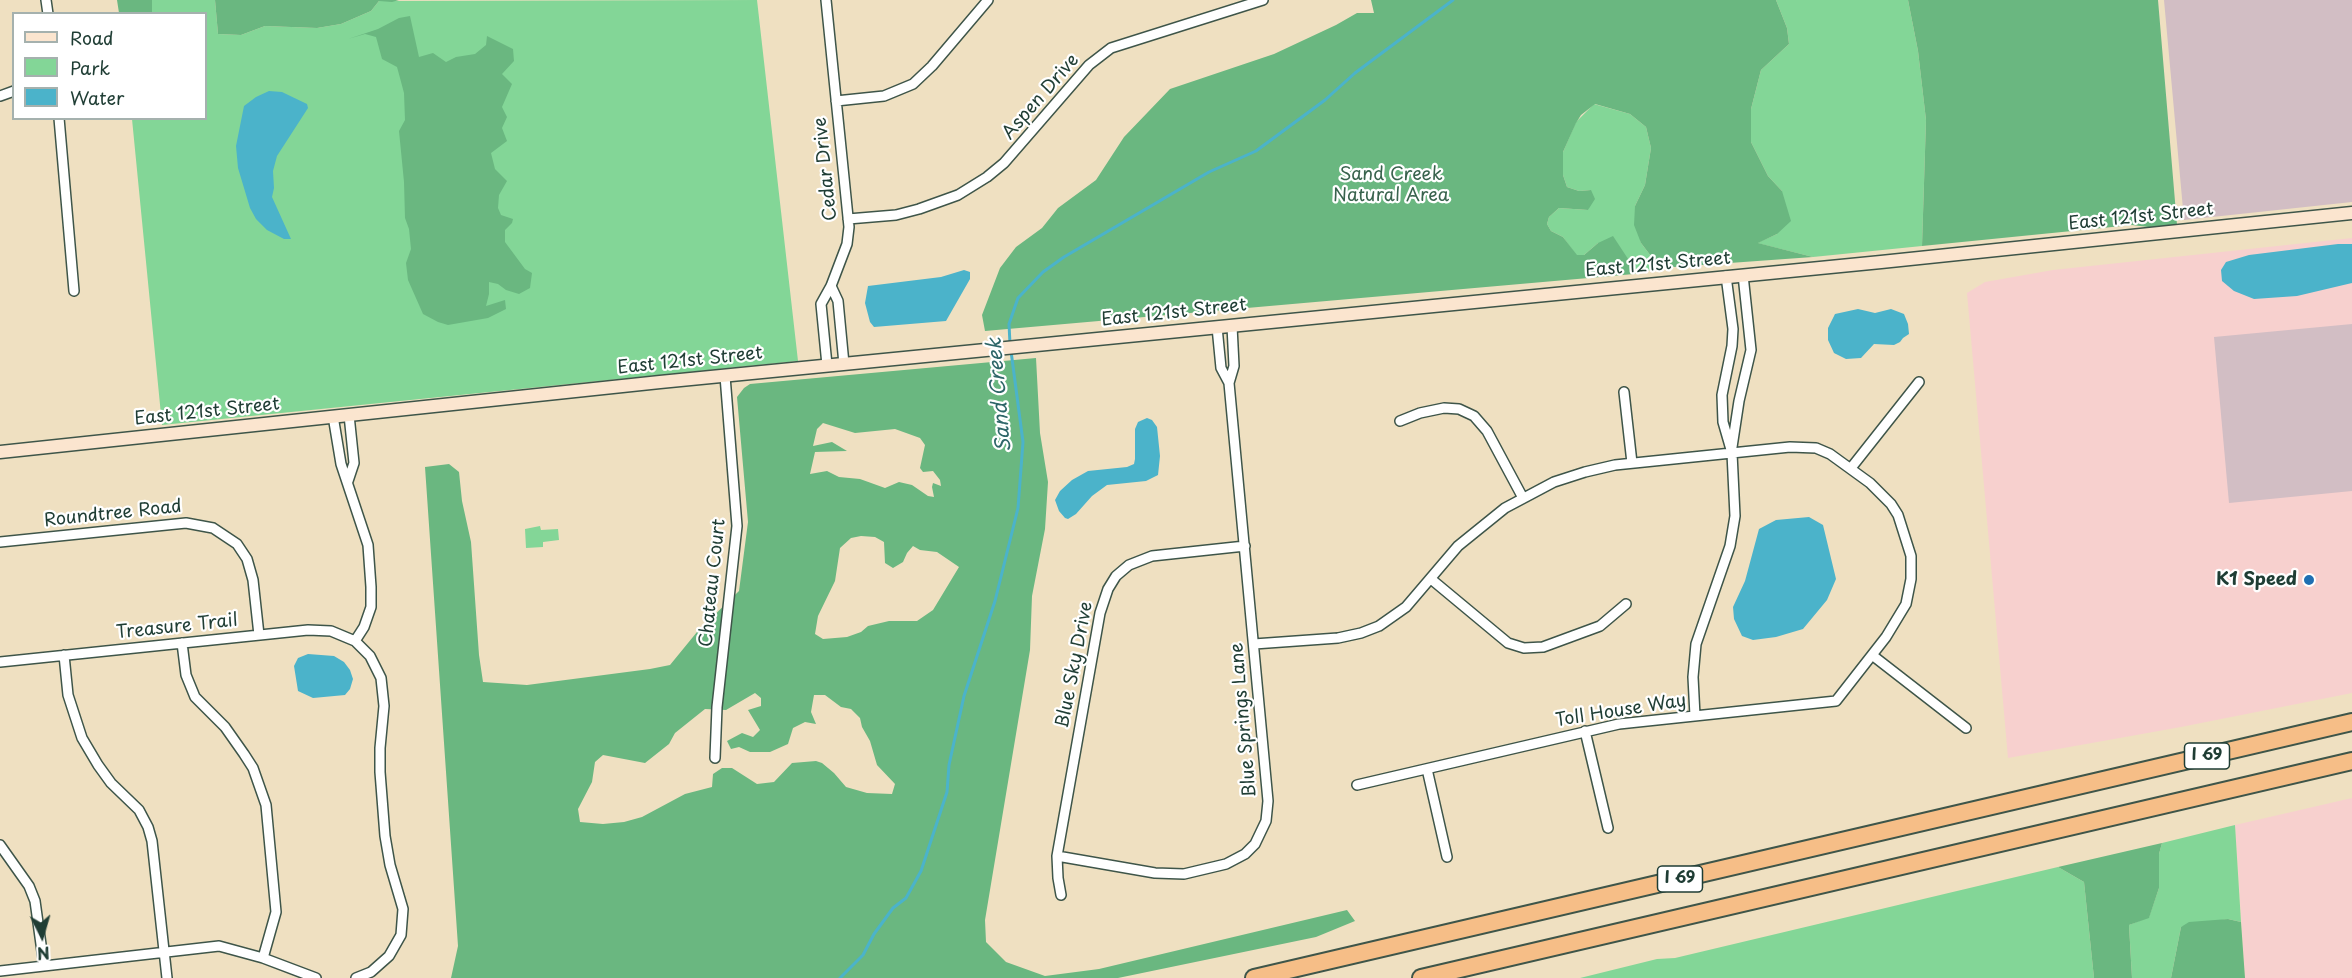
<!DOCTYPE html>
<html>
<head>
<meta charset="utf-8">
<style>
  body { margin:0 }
  #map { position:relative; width:2352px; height:978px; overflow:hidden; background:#efe0c1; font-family:"Playpen Sans",sans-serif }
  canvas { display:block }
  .legend { position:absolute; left:12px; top:12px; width:195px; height:108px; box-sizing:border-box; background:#fff; border:2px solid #a5b1ae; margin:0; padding:8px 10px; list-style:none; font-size:18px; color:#1f3d34 }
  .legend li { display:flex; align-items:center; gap:12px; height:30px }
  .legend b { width:30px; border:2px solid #a5b1ae }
  .north { position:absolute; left:12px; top:906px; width:60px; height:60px; -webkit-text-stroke:4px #fff; paint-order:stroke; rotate:175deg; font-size:16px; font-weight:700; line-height:24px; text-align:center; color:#1f3d34 }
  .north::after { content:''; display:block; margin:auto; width:21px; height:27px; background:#1f3d34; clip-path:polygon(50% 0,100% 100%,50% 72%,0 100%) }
</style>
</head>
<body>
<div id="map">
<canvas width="2352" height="978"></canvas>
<ul class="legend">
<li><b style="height:8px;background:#fbe5cf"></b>Road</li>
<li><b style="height:16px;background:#83d697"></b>Park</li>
<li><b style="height:16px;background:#4bb3ca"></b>Water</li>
</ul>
<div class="north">N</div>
</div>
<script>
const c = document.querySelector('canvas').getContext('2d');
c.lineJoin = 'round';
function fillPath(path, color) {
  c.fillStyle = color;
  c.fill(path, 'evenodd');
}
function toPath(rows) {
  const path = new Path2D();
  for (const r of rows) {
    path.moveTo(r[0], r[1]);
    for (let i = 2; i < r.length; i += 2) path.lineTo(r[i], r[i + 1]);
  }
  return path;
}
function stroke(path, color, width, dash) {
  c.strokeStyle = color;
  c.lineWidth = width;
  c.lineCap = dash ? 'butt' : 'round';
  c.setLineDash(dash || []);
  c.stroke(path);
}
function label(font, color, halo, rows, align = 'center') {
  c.font = font + ' "Playpen Sans",sans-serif';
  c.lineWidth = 4.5;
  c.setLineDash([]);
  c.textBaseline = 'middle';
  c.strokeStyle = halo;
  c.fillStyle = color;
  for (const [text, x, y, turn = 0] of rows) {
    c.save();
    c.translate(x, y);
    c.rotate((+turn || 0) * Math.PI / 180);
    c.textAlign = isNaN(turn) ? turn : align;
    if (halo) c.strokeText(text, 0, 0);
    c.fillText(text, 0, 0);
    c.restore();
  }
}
const built = toPath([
  [2352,238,2352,693,2181,727,2008,758,1967,293,1985,282,2053,270],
  [2352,798,2352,978,2245,978,2235,825]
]);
const industrial = toPath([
  [2164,0,2352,0,2352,202,2184,220],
  [2352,324,2352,491,2229,503,2214,337]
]);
const green = toPath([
  [152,0,215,0,218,34,241,35,265,26,317,28,341,24,371,11,379,1,757,0,798,361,162,425,132,119,206,118,206,14,152,13],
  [1776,0,1908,0,1918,51,1926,120,1922,246,1813,257,1757,243,1777,234,1782,191,1768,176,1751,142,1751,109,1761,70,1789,44,1787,28],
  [1594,104,1630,114,1646,127,1651,148,1645,185,1635,206,1641,243,1660,268,1634,274,1634,268,1598,243,1584,255,1576,255,1563,237,1551,231,1547,224,1549,217,1559,208,1588,210,1591,190,1579,191,1567,187,1563,175,1563,152,1576,122],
  [540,526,541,530,558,529,559,540,543,542,543,547,526,548,525,529],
  [2235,825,2241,922,2228,919,2181,927,2171,978,2132,978,2129,925,2149,917,2159,888,2159,854,2162,843],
  [2058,867,2084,882,2094,978,1580,978,1657,959,1675,958]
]);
const forest = toPath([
  [117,0,152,0,152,13,119,13],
  [215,0,399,0,392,2,379,1,371,11,341,24,317,28,265,26,241,35,218,34],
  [1371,0,1776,0,1787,28,1789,44,1761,70,1751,109,1751,142,1768,176,1782,191,1791,221,1777,234,1758,243,1813,257,1660,268,1641,243,1634,225,1635,206,1645,185,1651,148,1646,127,1630,114,1595,104,1581,115,1576,123,1563,152,1563,175,1567,187,1579,191,1591,190,1595,199,1588,210,1559,208,1549,217,1547,224,1551,231,1563,237,1577,255,1584,255,1598,243,1613,236,1634,268,1634,274,985,331,982,315,1000,268,1016,247,1042,228,1058,208,1096,180,1124,137,1170,89,1274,54,1336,25,1357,13,1374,13],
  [1908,0,2158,0,2177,225,2164,229,2132,225,1922,246,1926,120,1918,51],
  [410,16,419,57,433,53,446,62,456,57,475,54,486,45,487,36,513,49,514,61,502,74,512,84,502,107,507,117,502,128,507,141,491,153,495,169,507,181,499,195,498,208,501,215,513,219,512,223,505,230,505,242,525,269,532,273,530,288,519,294,506,290,498,284,489,282,489,294,486,306,505,300,506,309,488,318,448,325,438,322,423,314,408,280,406,263,411,249,409,229,405,218,404,182,399,131,405,120,404,93,400,78,397,67,382,59,376,37,365,34,348,39,378,29,399,18],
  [1036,358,1040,433,1048,482,1045,529,1032,596,1030,650,985,920,986,942,1006,962,1045,976,1099,969,1347,910,1355,921,1316,937,1118,978,451,978,458,946,425,467,449,464,459,472,462,501,471,542,479,655,483,682,527,685,650,669,670,665,697,632,739,591,748,522,737,397,744,388,750,384],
  [823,423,855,433,895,429,920,438,925,445,920,468,923,472,933,471,940,480,941,486,933,483,932,487,934,497,928,496,912,485,899,482,885,488,860,479,839,477,827,471,810,474,815,452,847,451,832,442,813,446,817,429],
  [861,536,875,537,884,542,885,563,893,568,903,562,907,553,913,546,920,550,937,552,959,567,933,610,917,621,889,621,868,626,861,632,847,637,823,639,815,634,818,616,835,581,840,548,851,538],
  [755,693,761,698,761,706,748,710,760,730,753,737,742,733,727,741,731,749,739,747,750,752,770,752,788,744,793,728,805,722,816,724,811,712,814,695,825,695,841,707,851,709,860,718,862,727,870,741,877,765,895,784,892,794,867,793,846,787,834,773,822,763,816,761,792,763,774,782,757,784,732,768,722,768,713,774,712,787,685,794,642,817,624,822,603,824,580,822,578,809,592,782,595,762,603,755,645,763,669,744,675,733,705,709,726,710],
  [2162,843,2159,854,2159,888,2149,918,2129,925,2132,978,2094,978,2084,882,2058,867],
  [2228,919,2241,922,2245,978,2171,978,2181,927,2189,922]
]);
const water = toPath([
  [269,91,282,92,307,104,308,108,277,156,273,171,274,188,272,197,291,239,284,239,267,230,256,219,250,208,238,168,236,146,244,106,256,97],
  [2338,244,2352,244,2352,283,2297,296,2254,299,2234,291,2222,281,2221,270,2226,262,2249,255],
  [964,270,970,272,970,279,946,321,874,327,870,322,865,303,868,286,941,277],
  [1858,309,1875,313,1891,309,1904,314,1908,324,1909,334,1903,338,1900,342,1894,345,1874,344,1861,358,1846,359,1834,353,1828,340,1828,328,1835,314],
  [1147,418,1152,420,1157,427,1160,456,1158,475,1146,481,1107,485,1092,496,1076,514,1068,519,1065,518,1059,511,1055,500,1060,491,1072,480,1088,471,1127,467,1134,464,1135,459,1135,429,1138,422],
  [1809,517,1823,525,1836,579,1827,600,1803,629,1776,637,1753,640,1742,636,1734,619,1733,607,1745,581,1759,529,1776,520],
  [308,654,334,656,344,662,350,670,353,679,350,689,345,695,313,698,298,691,294,666,298,658]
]);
const stream = toPath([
  [1010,344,1009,324,1018,298,1043,272,1064,257,1209,172,1256,151,1325,100,1355,73,1453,0],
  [840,978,863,955,874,934,893,908,906,898,921,871,947,792,949,765,964,696,995,601,1018,508,1023,442,1011,351]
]);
const street = toPath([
  [46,0,48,14],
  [826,0,849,227,847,244,831,286,821,304,827,365],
  [0,96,14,91],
  [836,101,884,96,913,84,932,66,988,0],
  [59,118,74,291],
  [848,219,896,215,919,209,958,195,987,177,1004,163,1089,65,1111,48,1263,0],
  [831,286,838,301,844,364],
  [1229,383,1234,366,1232,326],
  [1624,392,1632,463],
  [333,416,341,464,368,545,371,587,371,607,364,627,355,641],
  [1400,421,1420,413,1444,408,1459,409,1474,416,1487,431,1523,498],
  [1732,447,1739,401,1751,350,1743,275],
  [1851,468,1919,382],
  [348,481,354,463,349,415],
  [0,542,186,523,213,528,237,544,247,559,253,580,259,635],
  [1431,579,1508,643,1524,648,1543,647,1600,626,1626,604],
  [182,643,186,675,195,697,225,727,244,754,253,768,266,805,276,912,263,958],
  [1254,644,1338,638,1361,633,1379,626,1406,607,1458,546,1505,508,1554,482,1585,472,1615,465,1790,447,1816,448,1830,454,1870,483,1891,504,1898,515,1911,556,1911,579,1906,604,1886,637,1836,701,1619,724,1357,785],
  [64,655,68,695,82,738,98,765,111,783,139,810,148,827,152,841,167,978],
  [1872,655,1966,728],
  [0,662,308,630,331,631,355,641,370,656,381,678,384,706,380,748,380,772,385,836,390,865,403,909,401,935,389,956,371,972,356,978],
  [1695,716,1693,677,1696,644,1730,546,1735,516,1732,453,1723,422,1722,395,1732,346,1733,329,1726,276],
  [1585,731,1608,828],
  [715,758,717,707,737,526,725,376],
  [1427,769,1447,857],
  [0,845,29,886,35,901,44,966],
  [1057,856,1155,873,1184,874,1226,864,1245,854,1255,844,1266,821,1268,801,1229,383,1221,368,1217,327],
  [1061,895,1058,878,1057,856,1100,613,1108,589,1116,576,1129,565,1152,556,1245,546],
  [0,971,219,946,263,958,316,978]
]);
const secondary = toPath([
  [0,452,660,382,1881,262,2352,213]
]);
const highway = toPath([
  [1254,978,2352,722],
  [1421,978,2352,761]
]);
const markers = [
  [2309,580,6,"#1f6fb2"]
];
const shields = [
  [2207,756,45],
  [1680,879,45]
];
const shieldNames = [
  ["I 69",2207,756],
  ["I 69",1680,879]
];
const streetNames = [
  ["Aspen Drive",1041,97,-49],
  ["Cedar Drive",826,169,-96],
  ["East 121st Street",2141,217,-6],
  ["East 121st Street",1658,265,-5],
  ["East 121st Street",1174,313,-6],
  ["East 121st Street",690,361,-6],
  ["East 121st Street",207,412,-6],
  ["Roundtree Road",113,514,-6],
  ["Chateau Court",713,583,-84],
  ["Treasure Trail",177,627,-6],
  ["Blue Sky Drive",1075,665,-79],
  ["Toll House Way",1621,711,-9],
  ["Blue Springs Lane",1244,720,-95]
];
const parkNames = [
  ["Sand Creek",1391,175],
  ["Natural Area",1391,196]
];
const poiNames = [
  ["K1 Speed",2297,580]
];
const waterNames = [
  ["Sand Creek",1000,395,-95]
];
fillPath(built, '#f7d0ce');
fillPath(industrial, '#d2bec4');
fillPath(green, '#83d697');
fillPath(forest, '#6ab780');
fillPath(water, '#4bb3ca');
stroke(stream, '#4bb3ca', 3);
stroke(street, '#3e5549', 12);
stroke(secondary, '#3e5549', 15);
stroke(highway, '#3e5549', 20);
stroke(street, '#fff', 9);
stroke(secondary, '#fbe5cf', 12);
stroke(highway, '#f6be87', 16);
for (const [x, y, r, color] of markers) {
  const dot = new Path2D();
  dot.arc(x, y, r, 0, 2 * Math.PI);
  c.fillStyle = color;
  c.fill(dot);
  stroke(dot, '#fff', 2);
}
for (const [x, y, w] of shields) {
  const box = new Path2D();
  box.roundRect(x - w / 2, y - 13, w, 26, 4.5);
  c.fillStyle = '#fff';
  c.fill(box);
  stroke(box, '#1f3d34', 1.5);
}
label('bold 16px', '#1f3d34', null, shieldNames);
label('18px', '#1f3d34', '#fff', streetNames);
label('18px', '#38634d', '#fff', parkNames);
label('bold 18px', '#1f3d34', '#fff', poiNames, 'right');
label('italic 20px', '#2e6668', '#fff', waterNames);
</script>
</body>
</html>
